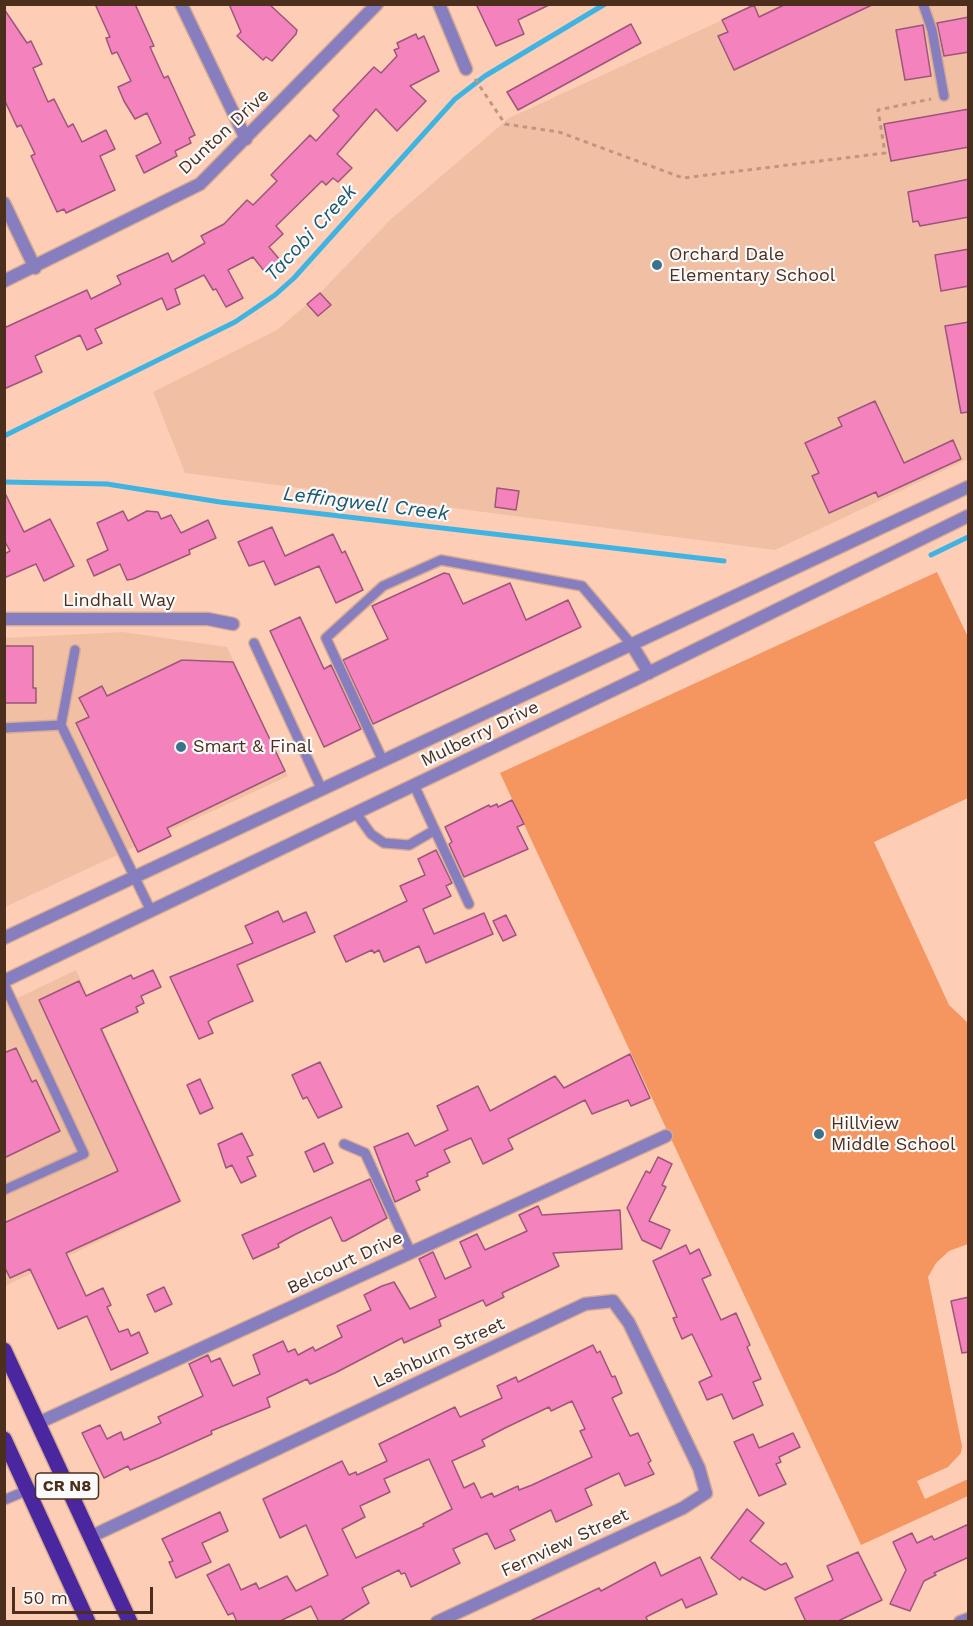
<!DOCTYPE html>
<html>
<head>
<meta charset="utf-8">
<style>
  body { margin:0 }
  #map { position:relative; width:973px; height:1626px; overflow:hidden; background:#fdceb5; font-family:"Work Sans",sans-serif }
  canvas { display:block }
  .frame { position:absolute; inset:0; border:6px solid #4c2e1d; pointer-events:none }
  .scale { position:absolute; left:12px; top:1587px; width:141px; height:27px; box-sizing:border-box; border:3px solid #4c2e1d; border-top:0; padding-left:8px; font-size:18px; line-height:21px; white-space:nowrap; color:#4c2e1d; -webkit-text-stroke:4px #fafafa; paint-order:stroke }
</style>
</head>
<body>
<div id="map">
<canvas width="973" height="1626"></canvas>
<div class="frame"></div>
<div class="scale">50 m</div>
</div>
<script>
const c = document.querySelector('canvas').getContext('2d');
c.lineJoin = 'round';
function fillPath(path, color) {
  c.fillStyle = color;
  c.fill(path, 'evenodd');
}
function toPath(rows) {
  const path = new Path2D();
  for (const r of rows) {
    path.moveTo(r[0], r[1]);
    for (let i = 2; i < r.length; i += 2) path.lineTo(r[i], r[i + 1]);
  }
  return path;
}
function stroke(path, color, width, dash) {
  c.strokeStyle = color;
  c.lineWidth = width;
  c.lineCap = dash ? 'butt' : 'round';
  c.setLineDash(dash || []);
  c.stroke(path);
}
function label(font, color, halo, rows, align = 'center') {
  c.font = font + ' "Work Sans",sans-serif';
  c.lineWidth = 4.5;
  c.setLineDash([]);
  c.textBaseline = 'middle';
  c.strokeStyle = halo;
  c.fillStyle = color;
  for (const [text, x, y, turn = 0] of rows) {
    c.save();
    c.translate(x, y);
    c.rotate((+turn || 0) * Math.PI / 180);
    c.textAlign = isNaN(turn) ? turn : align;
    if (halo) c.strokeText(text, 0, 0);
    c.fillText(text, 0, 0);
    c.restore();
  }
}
const built = toPath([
  [755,5,968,5,968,459,775,550,185,473,153,392,277,330,320,293,390,220,509,118],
  [123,632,227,647,288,776,5,907,4,638],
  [76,970,182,1202,5,1286,5,1004]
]);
const green = toPath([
  [937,572,968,637,968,798,874,842,949,1005,968,1023,968,1244,949,1251,936,1263,928,1277,962,1446,961,1453,948,1467,917,1481,925,1499,968,1479,968,1496,861,1545,500,773]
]);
const stream = toPath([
  [4,436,235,322,275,295,294,278,455,99,485,76,605,4],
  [4,482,107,484,220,502,724,561],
  [931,555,968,537]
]);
const building = toPath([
  [95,4,135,4,154,46,150,47,164,78,168,76,195,135,189,138,191,143,175,151,177,156,144,173,136,156,161,143,147,113,135,119,124,101,118,87,131,81,117,52,112,54,106,38,110,37,95,4],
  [229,4,269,4,297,30,296,34,272,61,266,57,263,60,237,36,241,32,229,4],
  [476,4,551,4,518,20,524,34,496,46,476,4],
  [786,4,874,4,734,70,718,36,728,32,722,20,754,5,759,17,786,4],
  [4,9,27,43,31,41,42,64,33,68,48,102,54,99,68,127,73,124,82,142,106,130,115,149,100,156,115,190,66,213,64,209,57,212,31,156,35,154,21,125,17,127,4,99,4,9],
  [969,17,969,52,944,56,937,23,969,17],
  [631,24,641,43,518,110,507,92,631,24],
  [923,25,931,76,905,80,896,30,923,25],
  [416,34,418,39,424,36,439,71,410,86,426,101,397,131,376,109,337,154,352,168,338,182,333,178,326,185,322,181,276,226,283,234,269,247,280,260,265,272,253,257,228,270,243,298,226,307,216,289,213,290,204,275,175,289,180,304,167,310,162,298,95,329,102,343,87,350,80,335,35,356,42,372,4,389,4,328,87,290,91,299,121,284,117,276,168,253,172,262,205,243,201,236,224,224,247,200,253,205,277,181,271,175,310,135,316,141,339,116,333,110,374,67,381,73,397,56,394,50,399,48,397,43,416,34],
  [969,109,969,147,891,161,884,124,969,109],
  [969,179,969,217,920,226,918,221,913,222,908,192,969,179],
  [969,249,969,286,941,291,935,255,969,249],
  [320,293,331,305,318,316,307,304,320,293],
  [969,322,969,412,961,413,945,326,969,322],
  [875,401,904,463,953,440,961,459,878,497,876,492,829,513,812,476,819,473,805,443,842,426,838,418,875,401],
  [497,488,519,491,516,510,495,507,497,488],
  [4,491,24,532,50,519,74,566,44,581,36,564,4,578,4,554,10,551,4,540,4,491],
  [123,511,128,521,147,511,158,512,161,519,171,515,181,533,208,520,216,538,189,550,190,554,133,579,127,580,120,564,94,576,87,560,108,550,97,523,123,511],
  [272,527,285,556,333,534,342,553,345,551,363,590,336,603,319,566,275,585,264,561,249,566,238,542,272,527],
  [444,573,449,574,463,604,510,583,526,620,568,600,581,627,373,724,343,660,388,639,372,606,444,573],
  [300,617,324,669,331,665,361,729,324,747,270,631,300,617],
  [4,646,33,646,33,688,36,688,36,703,4,703,4,646],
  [182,660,233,662,285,771,167,828,171,836,138,852,76,723,89,717,79,698,102,686,107,696,182,660],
  [512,800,524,824,517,827,528,849,464,877,449,844,452,842,445,827,489,805,490,807,497,804,498,807,512,800],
  [436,850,452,883,446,886,451,896,423,909,434,934,484,913,493,934,426,963,419,946,384,962,379,950,374,953,372,950,346,962,334,936,407,901,400,886,425,875,418,859,436,850],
  [278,911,283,922,306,912,315,932,237,965,253,1001,212,1019,208,1022,213,1033,199,1039,170,977,253,943,245,926,278,911],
  [506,915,516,935,503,941,493,921,506,915],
  [153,970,161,987,141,996,144,1003,136,1007,138,1012,101,1029,180,1201,66,1253,86,1296,103,1288,111,1305,107,1307,119,1332,128,1329,131,1336,139,1332,148,1353,111,1370,87,1316,58,1329,30,1269,10,1278,4,1266,4,1223,118,1171,39,1000,79,981,86,996,131,975,133,979,153,970],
  [16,1048,32,1082,36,1080,60,1131,4,1158,4,1053,16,1048],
  [630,1054,650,1098,631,1106,628,1100,592,1114,585,1100,508,1139,513,1149,483,1164,471,1138,444,1150,450,1162,427,1173,428,1176,416,1181,420,1190,395,1202,374,1147,408,1133,415,1146,448,1130,437,1106,478,1086,490,1111,555,1076,564,1088,630,1054],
  [320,1062,342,1107,318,1118,307,1097,303,1099,292,1075,320,1062],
  [200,1079,213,1108,200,1114,187,1085,200,1079],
  [242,1133,253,1155,247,1157,256,1176,241,1183,232,1165,226,1168,218,1144,242,1133],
  [324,1143,333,1163,314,1172,305,1152,324,1143],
  [658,1157,672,1164,662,1185,666,1187,649,1221,670,1230,661,1249,642,1240,627,1208,646,1171,650,1173,658,1157],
  [370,1179,387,1218,345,1241,342,1241,331,1217,294,1235,278,1244,279,1247,253,1259,242,1235,370,1179],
  [538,1206,542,1215,620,1210,622,1249,553,1253,559,1266,502,1293,504,1297,486,1306,483,1300,439,1320,441,1326,404,1343,402,1338,335,1373,310,1384,307,1379,267,1398,270,1407,211,1431,212,1434,159,1458,130,1470,128,1466,104,1478,82,1433,100,1425,107,1439,121,1432,124,1440,161,1423,158,1417,203,1396,189,1364,208,1355,211,1362,220,1358,233,1386,260,1374,253,1355,283,1341,288,1352,295,1349,298,1355,313,1347,315,1351,342,1337,337,1326,371,1310,364,1295,382,1286,394,1282,410,1309,436,1297,419,1259,433,1252,445,1279,471,1267,460,1242,477,1234,485,1250,527,1231,519,1215,538,1206],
  [686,1245,690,1254,699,1249,711,1275,702,1279,721,1320,736,1313,750,1345,747,1347,761,1379,753,1382,763,1405,733,1419,722,1394,707,1400,699,1382,712,1376,692,1334,682,1339,673,1318,677,1317,653,1261,686,1245],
  [164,1287,172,1304,155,1312,147,1295,164,1287],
  [969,1297,969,1352,962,1353,951,1301,969,1297],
  [593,1345,597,1353,600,1351,612,1377,615,1376,622,1393,612,1398,630,1436,638,1433,651,1461,648,1463,654,1474,625,1486,619,1473,585,1489,592,1505,556,1522,551,1510,510,1530,515,1540,495,1549,487,1533,453,1549,460,1563,411,1587,405,1573,401,1574,399,1570,362,1588,369,1603,339,1622,319,1622,311,1606,278,1622,237,1622,233,1613,228,1615,207,1575,229,1564,241,1590,256,1583,259,1589,287,1576,296,1591,328,1575,306,1525,280,1538,263,1499,342,1461,349,1475,356,1472,357,1475,387,1461,379,1444,455,1407,460,1417,502,1398,497,1386,516,1377,518,1382,593,1345],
  [572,1401,585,1429,580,1431,592,1457,532,1485,519,1490,518,1486,494,1497,492,1493,481,1498,474,1483,464,1488,452,1461,485,1446,482,1440,505,1428,549,1407,551,1411,572,1401],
  [429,1459,452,1509,423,1524,424,1526,356,1558,342,1529,365,1517,360,1506,390,1492,384,1479,429,1459],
  [793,1433,800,1447,779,1457,781,1462,776,1464,786,1484,759,1496,734,1442,753,1434,759,1448,793,1433],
  [747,1509,764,1523,750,1541,781,1565,786,1563,793,1577,765,1590,742,1577,740,1580,711,1558,747,1509],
  [220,1512,228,1531,202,1543,211,1562,176,1578,169,1562,173,1561,162,1539,220,1512],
  [969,1524,969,1557,934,1573,936,1575,924,1581,910,1611,890,1604,906,1570,893,1542,912,1533,917,1543,932,1536,934,1540,969,1524],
  [858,1552,882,1600,836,1622,806,1622,795,1598,833,1580,827,1566,858,1552],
  [700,1557,717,1594,686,1608,682,1599,646,1617,648,1622,528,1622,599,1588,601,1591,655,1562,661,1576,700,1557]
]);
const path = toPath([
  [475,79,505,124,559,132,683,178,885,153,878,110,931,99]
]);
const service = toPath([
  [923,4,932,30,944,96],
  [254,643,322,790],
  [75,650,61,725,151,911],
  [4,728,61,725],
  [383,761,326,638,383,586,441,560,582,586,632,645],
  [414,785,469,904],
  [356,813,371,834,384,843,409,845,435,830],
  [4,984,84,1154,4,1190],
  [344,1144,365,1153,411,1253],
  [4,1500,28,1490]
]);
const minor = toPath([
  [181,4,246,139],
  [439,4,466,69],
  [4,203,35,268],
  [4,281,200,184,377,4],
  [4,619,208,619,233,624],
  [38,1423,666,1136],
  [90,1537,585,1304,613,1301,629,1323,699,1468,706,1493,683,1508,437,1622],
  [960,1622,968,1619]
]);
const tertiary = toPath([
  [632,645,649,673],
  [4,938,968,487],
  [4,981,634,680,968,516]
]);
const primary = toPath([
  [4,1350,130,1622],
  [4,1439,88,1622]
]);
const markers = [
  [657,265,6,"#38728b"],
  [181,747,6,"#38728b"],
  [819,1134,6,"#38728b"]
];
const shields = [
  [67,1486,63]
];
const shieldNames = [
  ["CR N8",67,1486]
];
const streetNames = [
  ["Dunton Drive",224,132,-43],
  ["Lindhall Way",119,601],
  ["Mulberry Drive",480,734,-26],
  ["Belcourt Drive",345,1263,-25],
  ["Lashburn Street",439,1353,-25],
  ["Fernview Street",565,1543,-25]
];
const poiNames = [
  ["Orchard Dale",669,255],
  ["Elementary School",669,276],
  ["Smart & Final",193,747],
  ["Hillview",831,1124],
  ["Middle School",831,1145]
];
const waterNames = [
  ["Tacobi Creek",311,233,-47],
  ["Leffingwell Creek",366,504,7]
];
fillPath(built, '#f1bfa4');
fillPath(green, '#f59560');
stroke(stream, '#3fb4e2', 5);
fillPath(building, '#f382bd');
stroke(building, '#9d557a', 1.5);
stroke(service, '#d6ab94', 12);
stroke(minor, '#d6ab94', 15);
stroke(tertiary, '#d6ab94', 15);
stroke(primary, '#d6ab94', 18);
stroke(path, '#c09680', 3, [4.5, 4.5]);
stroke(service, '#867ebf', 9);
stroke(minor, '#867ebf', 12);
stroke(tertiary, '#867ebf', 12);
stroke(primary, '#4a269f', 15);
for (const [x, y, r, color] of markers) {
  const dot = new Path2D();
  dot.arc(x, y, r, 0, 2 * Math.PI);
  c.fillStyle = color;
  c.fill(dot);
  stroke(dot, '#fafafa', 2);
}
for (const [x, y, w] of shields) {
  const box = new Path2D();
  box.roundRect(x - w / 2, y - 13, w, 26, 4.5);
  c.fillStyle = '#fafafa';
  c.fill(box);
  stroke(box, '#4c2e1d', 1.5);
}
label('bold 16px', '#4c2e1d', null, shieldNames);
label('18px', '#4c2e1d', '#fafafa', streetNames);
label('18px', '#4c2e1d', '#fafafa', poiNames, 'left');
label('italic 20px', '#1a5870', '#fafafa', waterNames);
</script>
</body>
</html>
